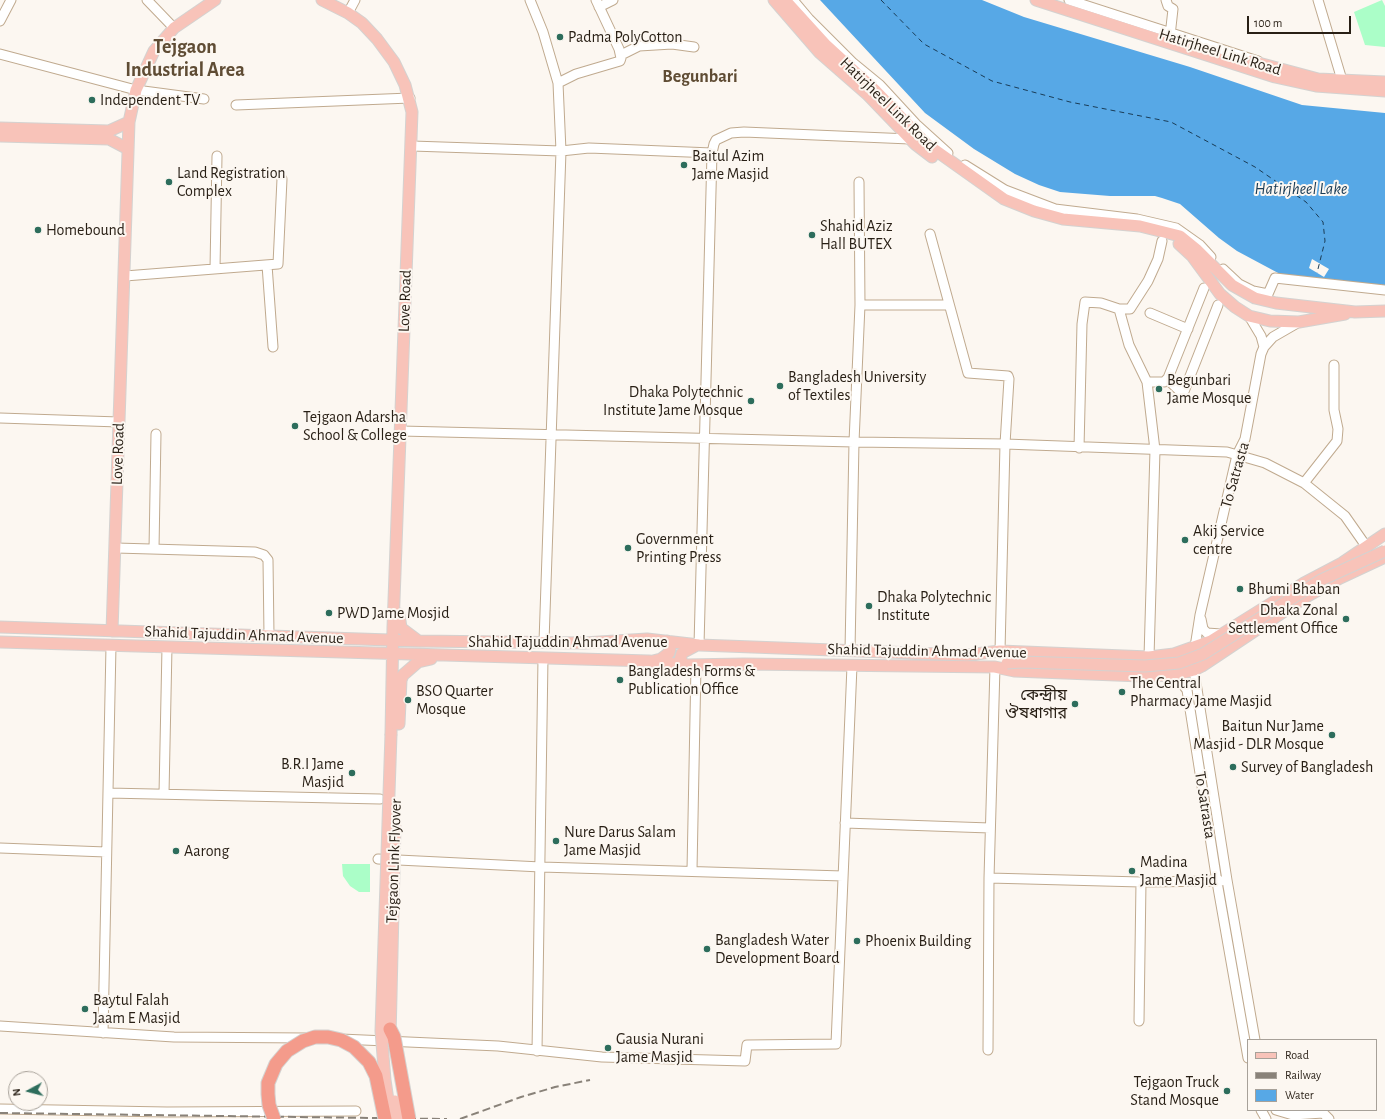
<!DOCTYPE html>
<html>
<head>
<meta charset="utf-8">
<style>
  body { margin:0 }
  #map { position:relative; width:1385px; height:1119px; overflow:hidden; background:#fcf7f1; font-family:"Alegreya Sans",sans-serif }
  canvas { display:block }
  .legend { position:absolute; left:1247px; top:1039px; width:130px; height:72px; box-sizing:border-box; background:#fcf7f1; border:1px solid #a7a199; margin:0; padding:5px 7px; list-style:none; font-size:12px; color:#281f15 }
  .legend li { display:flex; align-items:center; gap:8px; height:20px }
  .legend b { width:20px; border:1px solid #a7a199 }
  .north { position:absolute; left:8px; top:1071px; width:40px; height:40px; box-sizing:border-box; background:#fcf7f1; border:1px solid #a7a199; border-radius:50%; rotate:263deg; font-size:11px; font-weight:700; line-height:16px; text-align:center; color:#281f15 }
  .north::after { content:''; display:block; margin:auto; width:14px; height:18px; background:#2d6d5c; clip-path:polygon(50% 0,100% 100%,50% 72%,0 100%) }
  .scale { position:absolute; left:1247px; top:16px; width:104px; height:18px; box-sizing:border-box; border:2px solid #281f15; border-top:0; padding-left:5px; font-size:12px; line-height:14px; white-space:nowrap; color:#281f15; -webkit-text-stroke:3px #fcf7f1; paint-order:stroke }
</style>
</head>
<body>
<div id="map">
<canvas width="1385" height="1119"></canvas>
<ul class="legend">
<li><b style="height:5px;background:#f8c3b9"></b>Road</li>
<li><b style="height:5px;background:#898279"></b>Railway</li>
<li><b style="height:11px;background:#57a8e6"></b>Water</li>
</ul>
<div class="north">N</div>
<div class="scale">100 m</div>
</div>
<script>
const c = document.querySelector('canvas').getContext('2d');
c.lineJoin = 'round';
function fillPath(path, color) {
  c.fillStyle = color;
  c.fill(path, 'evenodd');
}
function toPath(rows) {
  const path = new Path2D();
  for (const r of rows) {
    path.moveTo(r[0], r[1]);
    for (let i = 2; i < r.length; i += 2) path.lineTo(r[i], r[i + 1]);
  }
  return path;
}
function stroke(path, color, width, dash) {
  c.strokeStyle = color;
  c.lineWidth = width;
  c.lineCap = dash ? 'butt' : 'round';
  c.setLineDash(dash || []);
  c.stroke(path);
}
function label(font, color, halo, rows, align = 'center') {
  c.font = font + ' "Alegreya Sans","Noto Sans Bengali",sans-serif';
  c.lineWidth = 4;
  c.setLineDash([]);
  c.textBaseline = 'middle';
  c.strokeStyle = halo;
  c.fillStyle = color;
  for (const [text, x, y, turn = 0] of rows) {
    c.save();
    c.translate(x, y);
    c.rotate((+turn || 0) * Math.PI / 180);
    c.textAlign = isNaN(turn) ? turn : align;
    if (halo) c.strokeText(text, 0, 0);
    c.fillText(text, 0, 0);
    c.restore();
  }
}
const green = toPath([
  [1382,0,1385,6,1385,47,1365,45,1354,12],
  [342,864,370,864,370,892,359,892,350,886,343,876]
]);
const water = toPath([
  [820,0,982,0,1024,17,1190,67,1302,105,1385,113,1385,286,1380,284,1366,291,1280,274,1237,251,1219,238,1180,204,1162,198,1155,196,1110,196,1060,192,1039,185,1015,174,974,149,925,113]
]);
const pier = toPath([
  [1312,259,1329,269,1324,277,1309,268]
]);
const ferry = toPath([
  [881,0,924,44,992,81,1070,102,1171,122,1255,167,1306,202,1323,222,1325,241,1317,273]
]);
const minor = toPath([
  [147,0,174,28],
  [530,0,543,32,558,83,561,151,544,642],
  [793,0,809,19,852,62,880,85,916,124,948,153],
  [1069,0,1258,61],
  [1166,0,1168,6,1173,9,1170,36],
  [1318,0,1342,80],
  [599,7,613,0],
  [348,13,355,0],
  [0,21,11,0],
  [0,54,136,90,204,99],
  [621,55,639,46,672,44,694,47],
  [558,83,576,74,620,61,621,58,619,49,596,0],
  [236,105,410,98],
  [412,146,561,151,589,148,712,153],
  [965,165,1005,190,1055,209,1137,219,1176,228,1200,245,1211,257],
  [930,234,968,373,1008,376,1009,379,1005,444,1000,651],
  [267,265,273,347],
  [215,269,217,156],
  [1223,269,1239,284,1253,291,1268,294,1275,278,1385,290],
  [125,276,278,264,282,179],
  [860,305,949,305],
  [1119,309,1130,309,1148,281,1158,259,1162,241],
  [1150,313,1188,329],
  [1249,316,1261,336,1264,347],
  [1167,379,1183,394,1218,305],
  [1147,382,1164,382,1168,378,1204,288],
  [0,418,119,422],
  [401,431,854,442,1005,444,1227,452,1265,463,1304,483,1345,516,1366,546],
  [1079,448,1082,324,1085,302,1101,303,1119,309,1129,345,1147,382,1155,450,1149,657],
  [1304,483,1337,441,1338,429,1334,410,1334,365],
  [116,548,255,552,264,555,268,560,269,635],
  [154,549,156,434],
  [1201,619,1203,629,1207,633,1221,634],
  [699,645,712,153,714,144,716,140,731,133,744,132,910,139],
  [1195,647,1200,615,1237,455,1245,439,1261,354,1264,347,1273,337,1299,322],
  [850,650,854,442,860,305,859,182],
  [1194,670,1227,880,1255,1040],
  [1175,675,1187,690,1217,882,1248,1058],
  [108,793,380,799],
  [164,794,167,647],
  [845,823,990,828],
  [0,848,106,852],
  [378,859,541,867,843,876],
  [692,870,696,665],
  [989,878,1141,882,1221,881],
  [1139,1021,1141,882],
  [0,1026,174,1037,306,1038],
  [103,1033,111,646],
  [341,1039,498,1046,602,1057,745,1061,747,1045,836,1044,852,666],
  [988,1050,989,878,995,667],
  [537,1051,543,658],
  [0,1109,167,1112,356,1111],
  [1261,1110,1266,1119],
  [1276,1110,1293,1115,1323,1113,1329,1119]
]);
const major = toPath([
  [322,0,348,13,362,23,377,39,394,62,405,85,412,112,393,627,391,734],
  [774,0,819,52,867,94,915,144,932,157],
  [785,0,825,44,875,90,928,145,1004,199,1034,211,1063,219,1140,226,1180,236,1196,249,1232,285,1255,298,1276,303,1355,312,1385,311],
  [1036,0,1275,77,1316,86,1385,91],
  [1251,61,1318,79,1385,82],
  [0,128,109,131,129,122],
  [0,136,109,139,128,149],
  [1179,244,1192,256,1220,294,1235,307,1249,316,1270,321,1299,322,1345,314],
  [399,614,401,628,417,640],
  [0,627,420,641,584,643,647,639,699,645,967,655,1000,651,1149,657,1174,654,1211,641,1304,583,1342,563,1385,534],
  [112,631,129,122,136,90,154,51,174,28,215,0],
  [0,642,649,661,685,665,744,664,995,667,1014,671,1141,676,1175,675,1194,670,1195,648],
  [653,661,661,659,669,653,670,649,667,641],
  [685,665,680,660,682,653,697,645],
  [1193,665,1194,670,1202,666,1304,598,1340,578,1385,557],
  [399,724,401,680,403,675,418,662,431,659]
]);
const rail = toPath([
  [0,1113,447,1119],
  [460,1119,521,1097,555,1087,590,1080]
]);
const majorBridge = toPath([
  [1007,663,1021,662,1145,666,1179,663,1203,654,1321,580,1385,551],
  [390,1038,395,825],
  [395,1101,398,1119],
  [390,1114,385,1080,381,1031,391,734]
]);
const highwayBridge = toPath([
  [390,1029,394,1037,409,1119],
  [274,1119,269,1105,268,1094,268,1083,276,1064,287,1051,303,1041,315,1037,328,1037,341,1040,354,1047,369,1062,376,1076,385,1119]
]);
const markers = [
  [560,37,4,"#2d6d5c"],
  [92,100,4,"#2d6d5c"],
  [684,165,4,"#2d6d5c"],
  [169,182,4,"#2d6d5c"],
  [38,230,4,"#2d6d5c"],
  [812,235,4,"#2d6d5c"],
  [780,386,4,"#2d6d5c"],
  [1159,389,4,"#2d6d5c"],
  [751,401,4,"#2d6d5c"],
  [295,426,4,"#2d6d5c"],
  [1185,540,4,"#2d6d5c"],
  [628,548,4,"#2d6d5c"],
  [1240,589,4,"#2d6d5c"],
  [869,606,4,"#2d6d5c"],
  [329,613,4,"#2d6d5c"],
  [1346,619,4,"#2d6d5c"],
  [620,680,4,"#2d6d5c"],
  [1122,692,4,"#2d6d5c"],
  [408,700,4,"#2d6d5c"],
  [1075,704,4,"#2d6d5c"],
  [1332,735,4,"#2d6d5c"],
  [1233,767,4,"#2d6d5c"],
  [352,773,4,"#2d6d5c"],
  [556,841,4,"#2d6d5c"],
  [176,851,4,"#2d6d5c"],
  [1132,871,4,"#2d6d5c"],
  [857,941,4,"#2d6d5c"],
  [707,949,4,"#2d6d5c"],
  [85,1009,4,"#2d6d5c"],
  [608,1048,4,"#2d6d5c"],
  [1227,1091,4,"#2d6d5c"]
];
const poiNames = [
  ["Padma PolyCotton",568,37],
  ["Independent TV",100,100],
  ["Baitul Azim",692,156],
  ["Jame Masjid",692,174],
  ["Land Registration",177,173],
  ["Complex",177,191],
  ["Shahid Aziz",820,226],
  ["Hall BUTEX",820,244],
  ["Homebound",46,230],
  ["Bangladesh University",788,377],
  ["of Textiles",788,395],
  ["Begunbari",1167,380],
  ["Jame Mosque",1167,398],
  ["Dhaka Polytechnic",743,392,"right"],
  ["Institute Jame Mosque",743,410,"right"],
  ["Tejgaon Adarsha",303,417],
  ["School & College",303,435],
  ["Akij Service",1193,531],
  ["centre",1193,549],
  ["Government",636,539],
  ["Printing Press",636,557],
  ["Bhumi Bhaban",1248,589],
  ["Dhaka Polytechnic",877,597],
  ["Institute",877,615],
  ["Dhaka Zonal",1338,610,"right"],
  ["Settlement Office",1338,628,"right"],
  ["PWD Jame Mosjid",337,613],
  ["Bangladesh Forms &",628,671],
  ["Publication Office",628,689],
  ["The Central",1130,683],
  ["Pharmacy Jame Masjid",1130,701],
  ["BSO Quarter",416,691],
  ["Mosque",416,709],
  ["কেন্দ্রীয়",1067,695,"right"],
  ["ঔষধাগার",1067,713,"right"],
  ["Baitun Nur Jame",1324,726,"right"],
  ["Masjid - DLR Mosque",1324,744,"right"],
  ["B.R.I Jame",344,764,"right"],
  ["Masjid",344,782,"right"],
  ["Survey of Bangladesh",1241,767],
  ["Nure Darus Salam",564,832],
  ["Jame Masjid",564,850],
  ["Aarong",184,851],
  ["Madina",1140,862],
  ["Jame Masjid",1140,880],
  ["Bangladesh Water",715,940],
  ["Development Board",715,958],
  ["Phoenix Building",865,941],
  ["Baytul Falah",93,1000],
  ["Jaam E Masjid",93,1018],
  ["Gausia Nurani",616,1039],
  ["Jame Masjid",616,1057],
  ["Tejgaon Truck",1219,1082,"right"],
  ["Stand Mosque",1219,1100,"right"]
];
const streetNames = [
  ["Hatirjheel Link Road",1220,52,17],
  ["Hatirjheel Link Road",888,104,44],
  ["Love Road",405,301,-88],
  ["Love Road",118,454,-88],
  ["To Satrasta",1235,475,-74],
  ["Shahid Tajuddin Ahmad Avenue",244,635,2],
  ["Shahid Tajuddin Ahmad Avenue",568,642],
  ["Shahid Tajuddin Ahmad Avenue",927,651,1],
  ["To Satrasta",1205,805,81],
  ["Tejgaon Link Flyover",394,861,-88]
];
const waterNames = [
  ["Hatirjheel Lake",1301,189]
];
const quarterNames = [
  ["Begunbari",700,77]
];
const districtNames = [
  ["Tejgaon",185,47],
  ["Industrial Area",185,70]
];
fillPath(green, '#abfec8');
fillPath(water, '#57a8e6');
fillPath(pier, '#fcf7f1');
stroke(ferry, '#1a3c56', 1, [5, 4]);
stroke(minor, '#c0aa8f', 11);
stroke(major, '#d4d2d0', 13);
stroke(minor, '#fff', 9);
stroke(major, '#f8c3b9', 11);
stroke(rail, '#898279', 2, [8, 4]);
stroke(majorBridge, '#d4d2d0', 13, []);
stroke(highwayBridge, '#d4d2d0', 15, []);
stroke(majorBridge, '#f8c3b9', 11);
stroke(highwayBridge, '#f49b8b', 13);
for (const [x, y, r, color] of markers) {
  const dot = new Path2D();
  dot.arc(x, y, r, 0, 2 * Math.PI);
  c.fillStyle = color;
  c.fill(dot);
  stroke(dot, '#fcf7f1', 1.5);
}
label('16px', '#281f15', '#fcf7f1', poiNames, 'left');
label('16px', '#281f15', '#fcf7f1', streetNames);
label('italic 17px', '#1a3c56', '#fcf7f1', waterNames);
label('bold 18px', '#5f4c34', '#fcf7f1', quarterNames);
label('bold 20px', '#5f4c34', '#fcf7f1', districtNames);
</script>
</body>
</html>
